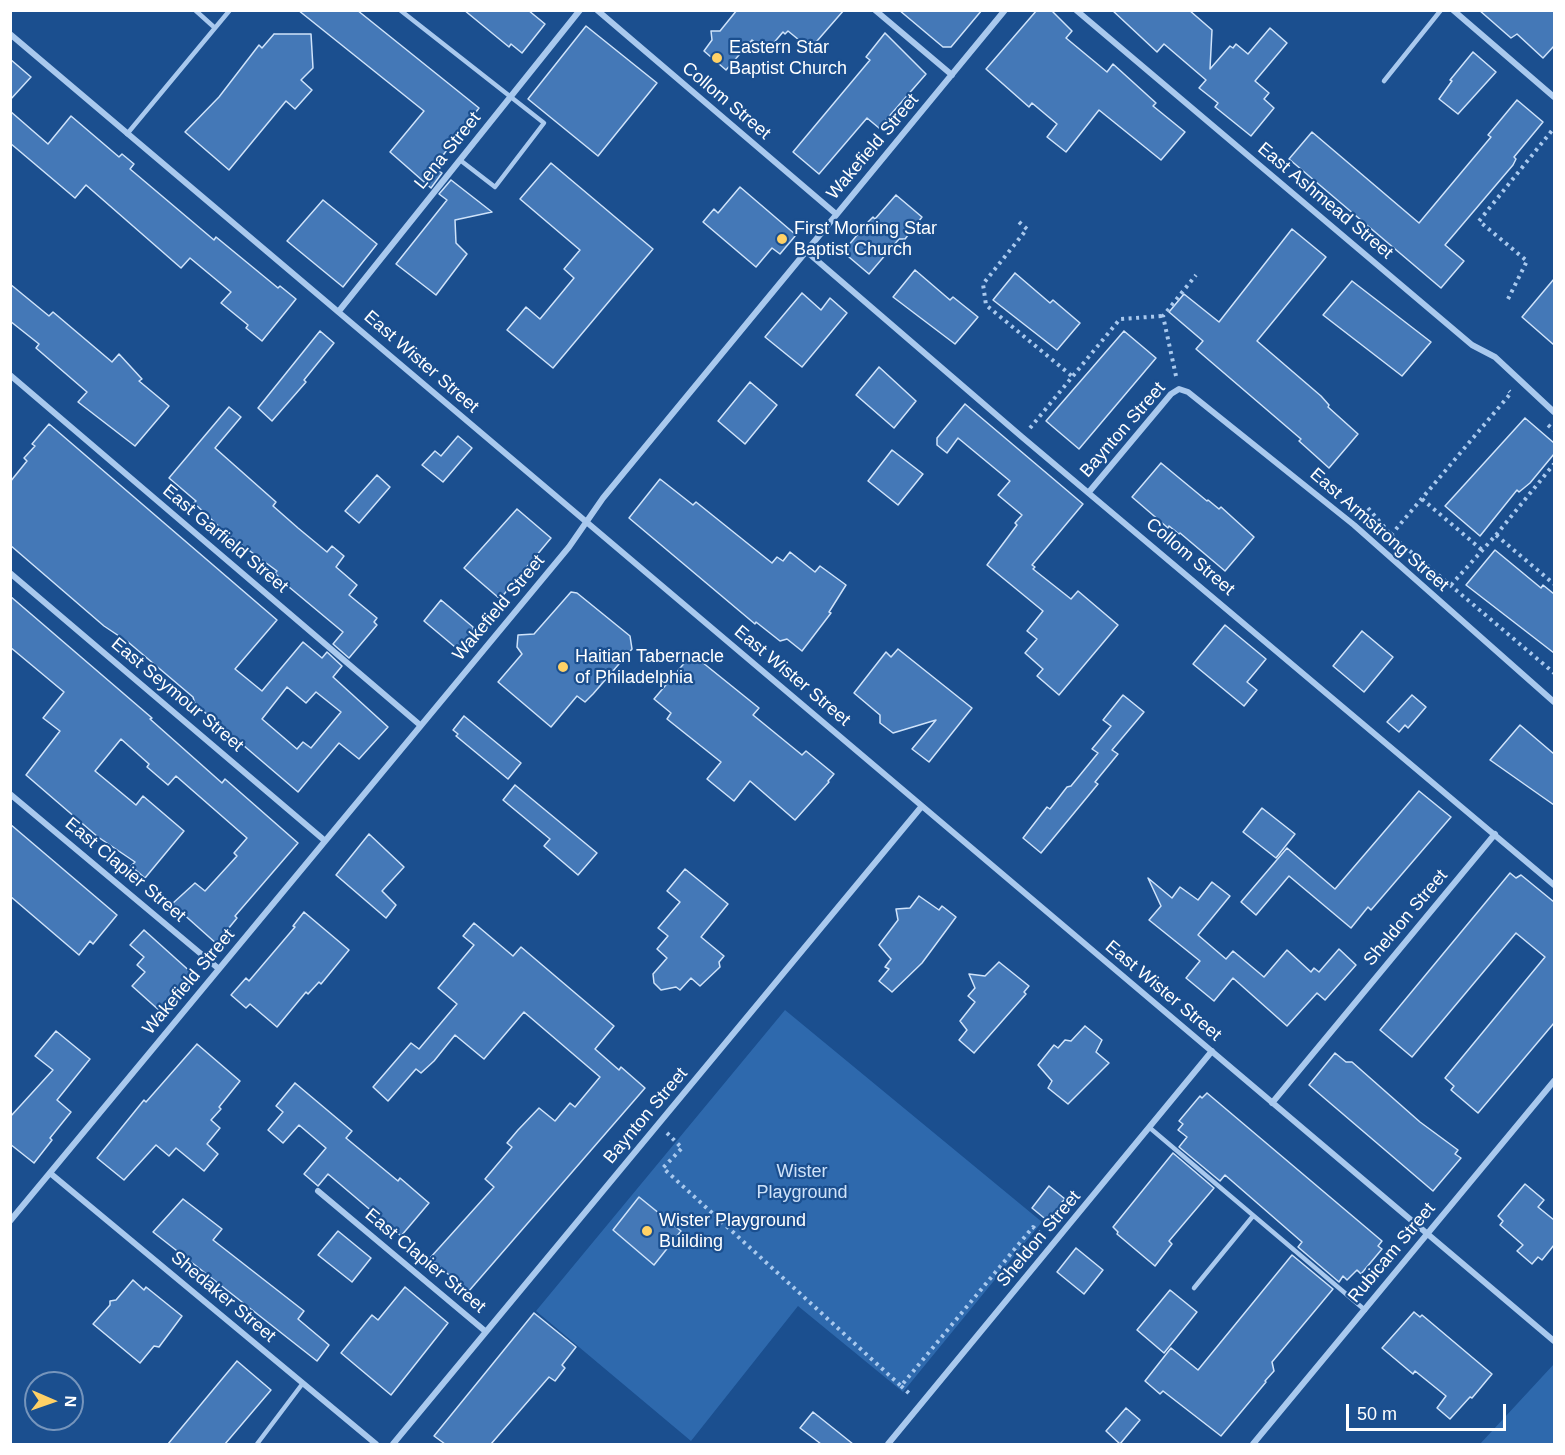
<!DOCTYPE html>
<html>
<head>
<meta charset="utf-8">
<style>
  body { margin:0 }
  #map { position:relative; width:1565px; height:1455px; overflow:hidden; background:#1b4f8f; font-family:Helvetica,sans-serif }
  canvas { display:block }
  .frame { position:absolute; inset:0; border:12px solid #fff; pointer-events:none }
  .north { position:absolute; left:24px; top:1371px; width:60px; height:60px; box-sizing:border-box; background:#1b4f8f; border:2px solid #7695bc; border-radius:50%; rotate:92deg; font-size:16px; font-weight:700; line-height:24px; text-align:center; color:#fff }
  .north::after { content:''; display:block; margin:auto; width:21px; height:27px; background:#ffd166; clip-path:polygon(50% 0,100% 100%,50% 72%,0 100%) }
  .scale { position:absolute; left:1346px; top:1404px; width:160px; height:27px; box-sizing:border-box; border:3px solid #fff; border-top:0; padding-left:8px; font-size:18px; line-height:21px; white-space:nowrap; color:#fff; -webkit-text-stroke:4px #1b4f8f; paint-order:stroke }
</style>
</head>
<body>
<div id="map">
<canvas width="1565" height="1455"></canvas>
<div class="frame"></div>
<div class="north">N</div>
<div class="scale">50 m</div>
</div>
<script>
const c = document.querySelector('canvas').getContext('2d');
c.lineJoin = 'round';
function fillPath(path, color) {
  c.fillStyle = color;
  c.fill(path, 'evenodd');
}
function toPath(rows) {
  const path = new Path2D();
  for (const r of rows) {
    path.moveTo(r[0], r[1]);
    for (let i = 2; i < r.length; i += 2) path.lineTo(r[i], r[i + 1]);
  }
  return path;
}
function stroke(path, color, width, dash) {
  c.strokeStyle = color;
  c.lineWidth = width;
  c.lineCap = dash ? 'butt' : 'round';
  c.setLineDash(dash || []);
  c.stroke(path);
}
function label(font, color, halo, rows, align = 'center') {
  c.font = font + ' Helvetica,sans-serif';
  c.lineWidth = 4.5;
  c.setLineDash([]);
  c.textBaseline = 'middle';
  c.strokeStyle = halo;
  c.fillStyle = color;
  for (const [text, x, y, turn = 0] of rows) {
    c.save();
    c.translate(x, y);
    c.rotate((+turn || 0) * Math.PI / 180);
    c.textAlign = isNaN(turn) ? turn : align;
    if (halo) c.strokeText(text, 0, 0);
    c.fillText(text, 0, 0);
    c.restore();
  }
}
const green = toPath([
  [785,1010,1042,1222,903,1392,798,1306,691,1441,536,1311],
  [1554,1364,1554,1444,1480,1444]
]);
const building = toPath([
  [298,10,357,10,479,108,434,167,442,173,431,188,390,152,424,111,298,10],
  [464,10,528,10,545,24,522,53,511,44,509,47,464,10],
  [737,10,844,10,810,49,788,31,785,34,783,32,766,52,752,40,726,70,704,51,712,40,711,31,720,31,737,10],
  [899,10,982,10,951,47,943,47,899,10],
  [1037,10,1051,10,1072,31,1066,38,1107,72,1113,64,1156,103,1153,106,1185,132,1161,160,1099,110,1066,152,1047,137,1057,124,1032,103,1029,107,986,69,1037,10],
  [1112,10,1189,10,1212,30,1210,69,1230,46,1233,48,1236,44,1248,54,1270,28,1287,43,1255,81,1269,93,1264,99,1274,108,1251,136,1215,107,1218,103,1199,88,1206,80,1164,44,1157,52,1112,10],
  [1479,10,1554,10,1554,46,1543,58,1517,34,1511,38,1479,10],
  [586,26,657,83,598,156,528,99,586,26],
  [885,33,926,74,879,128,867,118,819,174,793,152,870,60,866,57,885,33],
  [274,34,311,34,313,68,301,80,312,90,295,109,286,101,229,170,185,132,219,97,259,45,262,48,274,34],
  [1473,52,1496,72,1458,114,1439,99,1452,81,1450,80,1473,52],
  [10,59,31,77,10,100,10,59],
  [1517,100,1543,122,1514,157,1516,159,1513,165,1445,245,1464,261,1441,288,1289,159,1312,132,1419,223,1491,137,1488,135,1517,100],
  [10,111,48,144,71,116,119,157,122,154,134,164,130,169,214,240,216,237,278,288,280,286,296,299,262,341,246,328,248,325,221,303,231,292,190,258,181,268,86,185,75,198,10,143,10,111],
  [551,163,653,249,553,368,507,330,526,307,540,319,574,278,564,269,580,250,520,199,551,163],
  [451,180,492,212,455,220,456,243,467,254,436,295,396,264,447,200,439,194,451,180],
  [740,187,796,235,780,254,772,248,756,267,703,222,714,209,718,213,740,187],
  [896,195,922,217,905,239,899,239,869,274,843,252,868,222,873,217,875,219,896,195],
  [323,200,377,244,343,287,287,241,323,200],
  [1292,229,1326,257,1257,341,1321,396,1329,405,1328,407,1358,434,1329,468,1299,441,1301,439,1196,349,1203,341,1169,312,1184,294,1219,322,1292,229],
  [915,270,950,300,953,297,978,317,955,344,893,297,915,270],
  [1015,273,1050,303,1053,300,1080,323,1057,350,993,300,1015,273],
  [1554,279,1554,345,1522,317,1554,279],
  [1352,281,1431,342,1402,376,1323,315,1352,281],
  [10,284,49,316,53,312,112,362,119,354,142,379,139,381,169,406,135,446,78,402,87,392,36,348,39,344,10,321,10,284],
  [802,293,821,310,830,298,847,313,802,367,765,337,802,293],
  [320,331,334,343,304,380,306,382,272,421,258,408,320,331],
  [1124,331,1156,358,1079,449,1046,421,1124,331],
  [879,367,916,401,894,428,856,395,879,367],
  [750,382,777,405,745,444,718,421,750,382],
  [965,404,1083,504,1032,565,1035,567,1033,569,1071,599,1078,591,1118,625,1059,695,1037,676,1043,669,1025,653,1037,639,1027,631,1043,611,987,565,1017,525,1015,523,1022,515,998,495,1010,481,958,438,947,453,937,445,937,438,965,404],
  [229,407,241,417,215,448,276,502,273,506,298,528,327,552,332,546,344,556,336,567,357,585,349,595,377,618,374,622,377,625,349,658,333,644,343,632,283,582,275,573,277,571,227,534,194,503,196,501,169,478,229,407],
  [1525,418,1554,443,1554,454,1530,483,1519,492,1517,490,1480,536,1445,506,1525,418],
  [49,424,277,620,235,669,262,691,303,642,322,658,327,652,342,666,333,677,388,727,359,759,339,743,298,792,195,704,193,697,128,642,104,626,10,545,10,482,27,461,24,458,35,446,32,444,49,424],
  [287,687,306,703,316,692,341,712,311,748,303,742,297,749,262,719,287,687],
  [458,436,472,448,443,482,422,465,435,451,441,456,458,436],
  [892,450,923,474,898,505,868,481,892,450],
  [1161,463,1207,501,1208,500,1219,509,1221,507,1254,537,1225,571,1180,533,1179,534,1169,526,1168,528,1132,497,1161,463],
  [377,475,390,487,359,523,345,511,377,475],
  [660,479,693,505,696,502,772,563,777,557,783,561,790,552,815,572,820,566,846,585,829,612,831,613,802,651,787,639,780,641,756,622,755,624,629,518,660,479],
  [517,509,551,538,500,599,464,568,517,509],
  [1495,550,1541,588,1543,585,1554,594,1554,653,1466,585,1495,550],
  [571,592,577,593,630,636,632,649,593,694,585,702,577,696,551,727,498,682,522,654,517,647,518,635,534,634,571,592],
  [10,596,152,718,150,719,222,783,225,779,298,843,235,916,237,918,228,929,230,931,218,945,172,904,195,883,205,891,237,856,234,853,247,838,176,776,168,785,147,767,149,764,121,739,95,771,136,805,143,796,184,831,145,878,131,866,135,862,98,837,26,775,60,731,43,718,64,692,10,647,10,596],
  [441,600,473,627,473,634,462,647,455,647,424,621,441,600],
  [1225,625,1266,659,1247,682,1257,690,1244,706,1193,664,1225,625],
  [1362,631,1393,657,1364,692,1333,666,1362,631],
  [898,649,972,708,929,762,912,749,936,720,893,733,880,723,880,715,854,693,886,652,891,657,898,649],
  [692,654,759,708,753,715,802,755,806,751,834,774,828,781,829,782,795,820,750,781,734,801,707,779,721,762,667,719,671,713,654,699,692,654],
  [1123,695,1144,712,1112,750,1118,754,1095,782,1098,784,1041,853,1023,838,1047,807,1050,809,1067,787,1071,786,1098,753,1092,749,1111,726,1103,720,1123,695],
  [1412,695,1426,707,1408,728,1405,725,1399,732,1387,722,1412,695],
  [464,716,521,763,508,779,456,736,458,734,453,730,464,716],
  [1520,725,1554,754,1554,805,1490,760,1520,725],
  [515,785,597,853,578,875,544,846,550,839,503,800,515,785],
  [1419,791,1451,817,1371,910,1368,907,1351,928,1289,876,1256,915,1241,902,1287,848,1335,889,1419,791],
  [1262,808,1295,834,1276,858,1243,832,1262,808],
  [10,824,117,915,93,944,90,941,79,955,10,896,10,824],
  [369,834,404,867,382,891,396,905,386,918,336,875,369,834],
  [685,869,728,904,701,937,724,956,719,962,720,967,700,986,691,978,680,990,676,987,661,990,654,983,653,974,667,958,657,949,668,936,658,928,680,902,667,891,685,869],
  [1510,873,1516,878,1521,875,1554,902,1554,1023,1478,1113,1451,1090,1454,1086,1445,1078,1545,957,1516,933,1412,1057,1380,1030,1510,873],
  [1148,878,1172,898,1180,887,1198,900,1212,882,1230,896,1198,935,1226,959,1233,951,1264,977,1287,950,1311,972,1314,968,1319,972,1339,949,1356,965,1325,1000,1317,993,1287,1026,1233,978,1214,1001,1186,978,1200,961,1149,920,1161,906,1148,878],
  [919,896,939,910,942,906,956,917,922,963,892,992,879,981,889,969,885,967,891,959,879,945,898,920,896,909,910,908,919,896],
  [304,912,349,950,321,984,319,982,308,994,306,992,277,1027,250,1004,246,1008,231,995,246,978,249,981,295,927,293,926,304,912],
  [474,923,513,956,521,947,614,1026,595,1049,619,1070,621,1067,645,1088,468,1292,430,1258,494,1187,485,1179,512,1147,507,1143,518,1130,539,1108,555,1121,570,1103,575,1107,600,1077,524,1012,484,1059,455,1035,434,1061,421,1073,416,1069,388,1101,373,1087,411,1043,419,1049,457,1004,438,988,474,945,463,936,474,923],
  [144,930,194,975,161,1012,132,986,145,972,137,965,144,957,130,945,144,930],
  [999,962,1029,986,1024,992,1026,994,974,1053,959,1040,967,1030,960,1021,975,1002,968,996,975,988,969,974,985,976,999,962],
  [1085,1026,1102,1040,1096,1052,1109,1063,1068,1104,1048,1088,1052,1081,1038,1065,1054,1045,1058,1048,1065,1040,1071,1041,1085,1026],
  [56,1031,90,1059,57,1100,71,1112,50,1138,52,1140,34,1163,10,1144,10,1117,53,1070,35,1056,56,1031],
  [197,1044,240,1081,219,1107,221,1109,211,1120,220,1128,207,1144,218,1154,204,1171,176,1148,169,1156,156,1145,124,1180,97,1158,144,1100,146,1102,197,1044],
  [1335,1053,1346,1062,1352,1062,1420,1122,1458,1150,1455,1154,1461,1158,1433,1191,1309,1085,1335,1053],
  [295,1083,352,1131,346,1138,398,1181,400,1178,429,1203,401,1236,328,1174,318,1186,304,1174,326,1148,299,1125,283,1143,268,1130,283,1112,276,1106,295,1083],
  [1207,1093,1382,1241,1378,1246,1382,1249,1361,1274,1357,1270,1347,1280,1343,1276,1339,1282,1298,1247,1302,1242,1225,1175,1220,1181,1179,1147,1187,1137,1178,1130,1183,1124,1179,1121,1200,1096,1202,1098,1207,1093],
  [1173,1153,1214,1188,1169,1241,1172,1244,1155,1266,1117,1234,1118,1232,1113,1227,1173,1153],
  [1525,1184,1544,1200,1538,1207,1554,1220,1554,1245,1542,1260,1538,1257,1532,1264,1517,1251,1523,1245,1500,1225,1503,1221,1498,1216,1525,1184],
  [1049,1186,1065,1199,1062,1202,1065,1204,1049,1222,1032,1208,1049,1186],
  [639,1197,681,1231,654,1265,613,1230,639,1197],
  [183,1199,222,1229,213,1240,304,1311,298,1319,329,1345,317,1361,153,1232,183,1199],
  [338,1231,371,1258,352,1282,318,1255,338,1231],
  [1076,1248,1103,1270,1084,1294,1057,1272,1076,1248],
  [1292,1255,1333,1289,1272,1362,1274,1371,1265,1381,1266,1382,1221,1436,1163,1391,1160,1394,1145,1381,1171,1348,1198,1370,1292,1255],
  [133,1280,144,1290,146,1287,182,1316,159,1347,154,1346,140,1363,93,1324,110,1305,110,1301,116,1300,133,1280],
  [405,1287,448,1323,391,1395,341,1353,372,1315,378,1320,405,1287],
  [1170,1290,1197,1312,1164,1353,1137,1330,1170,1290],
  [1414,1312,1420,1317,1422,1315,1492,1374,1472,1398,1470,1397,1450,1419,1437,1408,1446,1396,1415,1371,1413,1374,1382,1348,1414,1312],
  [534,1313,576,1347,562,1365,565,1368,555,1381,549,1377,491,1444,445,1444,434,1436,534,1313],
  [237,1361,271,1390,225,1444,168,1444,237,1361],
  [1126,1408,1140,1420,1120,1444,1106,1431,1126,1408],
  [813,1412,853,1444,821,1444,800,1428,813,1412]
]);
const path = toPath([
  [1019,222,1027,229,983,284,986,305,1073,377],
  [1508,299,1527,261,1479,221,1554,128],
  [1176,376,1163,316,1196,275],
  [1548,425,1554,430],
  [1030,428,1120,319,1163,316],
  [1422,499,1482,550],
  [1368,508,1391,535,1554,673],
  [1391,535,1511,393,1509,391],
  [1496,535,1554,464],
  [1451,585,1496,535,1554,584],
  [667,1133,682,1148,663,1168,901,1386,1033,1227,1043,1236],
  [901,1386,912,1396]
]);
const lane = toPath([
  [195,10,215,28,230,10],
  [400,10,544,123,495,187,460,160],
  [1384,81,1441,10],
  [127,134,215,28],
  [1150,1128,1365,1310],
  [1194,1288,1253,1216],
  [257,1444,303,1383]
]);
const street = toPath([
  [597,10,836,214],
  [875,10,952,75],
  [1076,10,1472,345,1495,357,1554,412],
  [1453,10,1554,97],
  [10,34,1554,1341],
  [806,251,1022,437,1554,885],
  [339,311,580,10],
  [10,375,420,725],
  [1089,492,1171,394,1179,389,1188,392,1354,525,1554,702],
  [10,573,324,840],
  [10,794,219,969],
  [1272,1103,1495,834],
  [50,1173,376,1444],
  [318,1191,485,1331],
  [10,1221,569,547,603,498,1005,10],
  [393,1444,922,806],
  [888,1444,1212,1051],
  [1253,1444,1554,1081]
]);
const markers = [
  [717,58,6,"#ffd166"],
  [782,239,6,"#ffd166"],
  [563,667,6,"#ffd166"],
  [647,1231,6,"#ffd166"]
];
const poiNames = [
  ["Eastern Star",729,48],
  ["Baptist Church",729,69],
  ["First Morning Star",794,229],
  ["Baptist Church",794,250],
  ["Haitian Tabernacle",575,657],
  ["of Philadelphia",575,678],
  ["Wister Playground",659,1221],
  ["Building",659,1242]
];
const streetNames = [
  ["Collom Street",726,101,40],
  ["Wakefield Street",873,147,-50],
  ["Lena Street",448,151,-51],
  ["East Ashmead Street",1325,201,40],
  ["East Wister Street",421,362,41],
  ["Baynton Street",1123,430,-49],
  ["East Armstrong Street",1379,530,41],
  ["East Garfield Street",225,539,40],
  ["Collom Street",1190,557,40],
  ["Wakefield Street",499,608,-50],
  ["East Wister Street",792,676,40],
  ["East Seymour Street",177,695,40],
  ["East Clapier Street",125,870,40],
  ["Sheldon Street",1406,918,-50],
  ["Wakefield Street",189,982,-50],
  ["East Wister Street",1163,991,40],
  ["Baynton Street",646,1116,-50],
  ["Sheldon Street",1039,1239,-50],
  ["Rubicam Street",1392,1253,-50],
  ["East Clapier Street",425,1261,40],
  ["Shedaker Street",223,1297,40]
];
const parkNames = [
  ["Wister",802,1172],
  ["Playground",802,1193]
];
fillPath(green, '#2e69ad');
fillPath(building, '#4478b7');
stroke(building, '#cfe3fa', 1.5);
stroke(path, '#a9c9ee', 4, [3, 4.5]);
stroke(lane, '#a9c9ee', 4.5);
stroke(street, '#a9c9ee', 6);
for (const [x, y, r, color] of markers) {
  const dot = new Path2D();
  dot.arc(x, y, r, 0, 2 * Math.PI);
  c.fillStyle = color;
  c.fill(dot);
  stroke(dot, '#1b4f8f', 2);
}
label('18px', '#fff', '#1b4f8f', poiNames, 'left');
label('18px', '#fff', '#1b4f8f', streetNames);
label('18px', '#cfe3fa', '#1b4f8f', parkNames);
</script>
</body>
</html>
